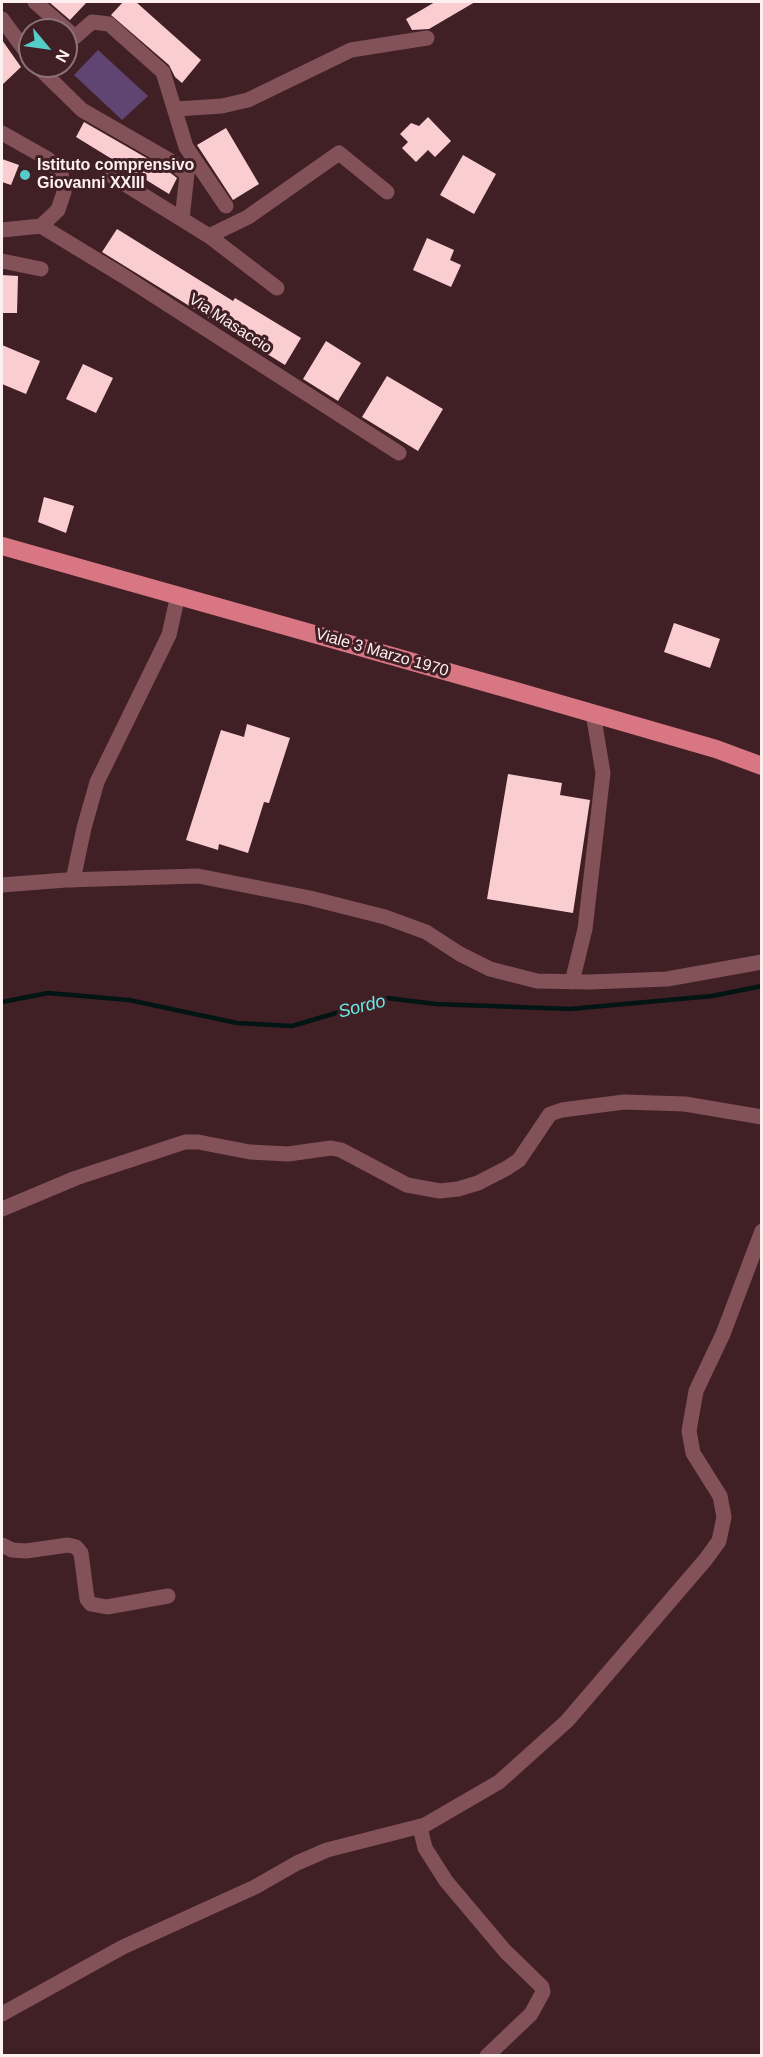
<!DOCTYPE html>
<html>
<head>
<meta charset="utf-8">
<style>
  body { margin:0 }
  #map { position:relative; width:763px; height:2057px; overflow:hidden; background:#412025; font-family:Arial,sans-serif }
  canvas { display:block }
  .frame { position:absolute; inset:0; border:3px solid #fef0f1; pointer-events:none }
  .north { position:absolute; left:18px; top:18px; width:60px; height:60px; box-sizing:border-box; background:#412025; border:2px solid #8d7377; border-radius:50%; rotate:119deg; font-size:16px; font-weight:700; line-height:24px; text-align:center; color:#fef0f1 }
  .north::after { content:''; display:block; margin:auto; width:21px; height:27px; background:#54cdc8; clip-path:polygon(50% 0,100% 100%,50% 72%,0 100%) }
</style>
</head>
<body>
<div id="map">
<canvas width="763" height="2057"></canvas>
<div class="frame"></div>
<div class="north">N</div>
</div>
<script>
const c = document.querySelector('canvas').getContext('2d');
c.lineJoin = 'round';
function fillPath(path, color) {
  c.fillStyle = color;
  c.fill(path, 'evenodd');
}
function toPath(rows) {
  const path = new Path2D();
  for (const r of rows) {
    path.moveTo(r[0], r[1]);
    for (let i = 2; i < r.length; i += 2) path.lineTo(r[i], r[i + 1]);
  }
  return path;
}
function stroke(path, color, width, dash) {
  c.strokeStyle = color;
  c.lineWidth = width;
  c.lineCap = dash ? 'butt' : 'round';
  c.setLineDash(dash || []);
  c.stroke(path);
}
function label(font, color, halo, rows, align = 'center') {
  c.font = font + ' Arial,sans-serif';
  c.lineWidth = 6;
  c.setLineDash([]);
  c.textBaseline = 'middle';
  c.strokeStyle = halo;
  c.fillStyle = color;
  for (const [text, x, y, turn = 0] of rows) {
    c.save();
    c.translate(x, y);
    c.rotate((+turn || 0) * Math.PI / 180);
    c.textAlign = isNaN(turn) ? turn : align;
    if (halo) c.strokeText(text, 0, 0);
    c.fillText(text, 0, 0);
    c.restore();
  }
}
const green = toPath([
  [98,50,148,96,122,120,74,75]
]);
const stream = toPath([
  [2,1002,48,993,129,1000,237,1023,292,1026,387,998,436,1004,570,1009,712,996,762,986]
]);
const building = toPath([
  [49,2,87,2,70,20],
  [123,2,136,2,201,60,182,83,175,77,169,65,111,15],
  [435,2,475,2,429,29,412,30,406,19],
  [2,40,21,67,2,85],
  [428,117,451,141,435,157,428,150,416,162,402,148,408,142,400,134,411,123,419,126],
  [84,122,164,168,177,178,169,194,76,137],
  [226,128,259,184,233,200,197,145],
  [463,155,496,174,474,214,440,195],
  [2,159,19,165,11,185,2,182],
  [117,229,233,301,235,298,301,338,285,365,102,252],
  [427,238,454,250,450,260,461,265,451,287,413,270],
  [2,275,18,276,17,313,2,313],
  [326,341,361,363,338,401,303,379],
  [2,345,40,361,26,394,2,384],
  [83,364,113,378,96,413,66,399],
  [387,376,443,409,418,451,362,417],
  [44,497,74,506,66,533,38,522],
  [674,623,720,639,710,668,664,652],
  [247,724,290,738,269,803,264,802,248,853,219,844,218,850,186,840,221,730,244,737],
  [508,774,562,783,560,795,590,800,573,913,487,899]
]);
const minor = toPath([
  [35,2,75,37,92,22,109,24,163,72,186,147,226,206],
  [2,19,30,57],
  [37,66,82,110,169,160,187,174,182,219],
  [176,109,222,106,248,100,351,50,427,38],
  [2,133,48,159,61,173,64,192,58,210,41,226,2,230],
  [112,176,209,236,277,288],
  [41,226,125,277,399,453],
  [209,236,248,217,339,153,387,192],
  [2,261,41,269],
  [73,880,84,828,97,782,169,635,178,595],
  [2,885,66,880,198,876,310,898,385,917,426,932,460,954,490,969,537,981,590,982,667,979,762,962],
  [572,982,585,929,603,773,593,713],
  [2,1209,76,1178,185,1142,198,1142,250,1152,288,1154,331,1148,341,1150,407,1185,440,1191,458,1189,478,1183,507,1168,519,1160,550,1114,562,1110,624,1102,685,1104,762,1117],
  [2,1545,12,1550,26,1551,68,1545,76,1547,81,1553,87,1599,91,1604,107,1607,168,1596],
  [420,1827,425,1848,446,1881,505,1951,542,1987,543,1992,531,2014,487,2056],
  [2,2014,123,1947,255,1887,297,1863,327,1850,425,1825,499,1782,567,1721,706,1559,719,1541,724,1517,720,1496,693,1453,689,1431,696,1391,723,1334,762,1231]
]);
const major = toPath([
  [2,546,512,690,716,749,762,766]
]);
const markers = [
  [25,175,6,"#54cdc8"]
];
const poiNames = [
  ["Istituto comprensivo",37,166],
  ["Giovanni XXIII",37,184]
];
const streetNames = [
  ["Via Masaccio",230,324,33],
  ["Viale 3 Marzo 1970",382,653,16]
];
const waterNames = [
  ["Sordo",362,1007,-14]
];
fillPath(green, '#604471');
stroke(stream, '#001514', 4.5);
fillPath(building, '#facdd1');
stroke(minor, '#835259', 15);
stroke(major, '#d87684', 18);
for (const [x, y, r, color] of markers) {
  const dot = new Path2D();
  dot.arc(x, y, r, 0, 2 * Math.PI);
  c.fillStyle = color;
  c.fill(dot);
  stroke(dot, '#412025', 2);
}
label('bold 16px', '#fef0f1', '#412025', poiNames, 'left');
label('16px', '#fef0f1', '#412025', streetNames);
label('italic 18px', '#67e9e4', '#412025', waterNames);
</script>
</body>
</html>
